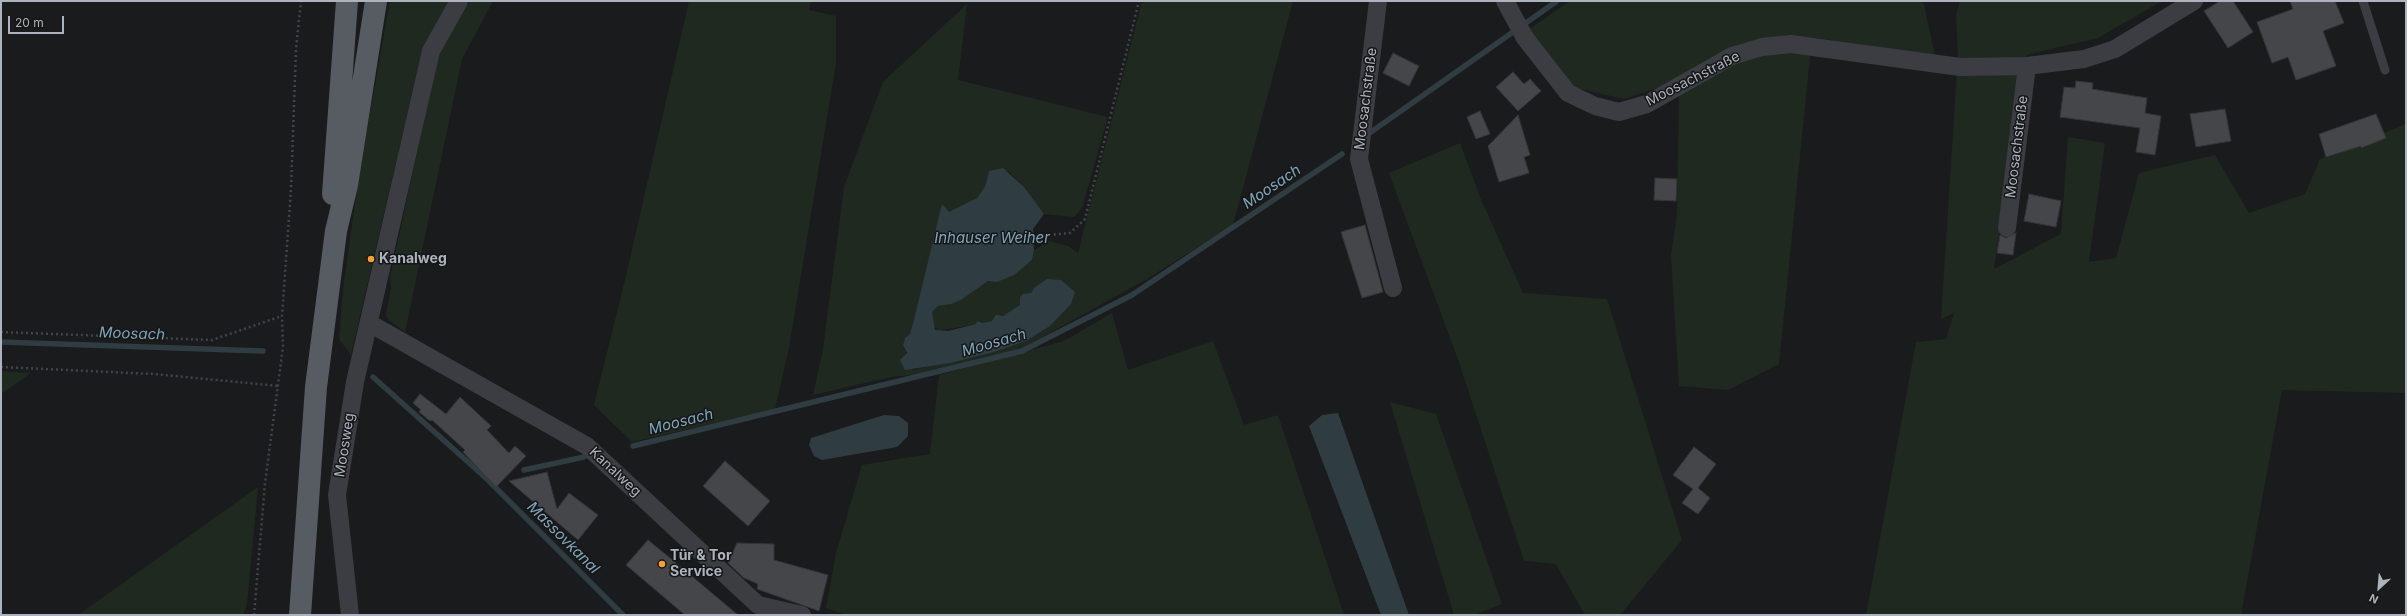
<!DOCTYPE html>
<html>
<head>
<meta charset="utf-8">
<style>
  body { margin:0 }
  #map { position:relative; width:2407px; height:616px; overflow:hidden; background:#1a1b1d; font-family:Inter,sans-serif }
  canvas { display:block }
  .frame { position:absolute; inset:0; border:2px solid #adb4bd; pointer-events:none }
  .north { position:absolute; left:2359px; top:568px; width:40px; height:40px; -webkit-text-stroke:3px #151618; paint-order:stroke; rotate:206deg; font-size:11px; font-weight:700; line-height:16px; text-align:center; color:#adb4bd }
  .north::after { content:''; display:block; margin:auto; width:14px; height:18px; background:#adb4bd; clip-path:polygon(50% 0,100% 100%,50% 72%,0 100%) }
  .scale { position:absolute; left:8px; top:16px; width:56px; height:18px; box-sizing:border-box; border:2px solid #adb4bd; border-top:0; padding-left:5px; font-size:12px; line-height:14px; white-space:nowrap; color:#adb4bd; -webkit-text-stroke:3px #151618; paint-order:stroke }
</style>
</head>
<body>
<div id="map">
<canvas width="2407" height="616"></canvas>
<div class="frame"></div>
<div class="north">N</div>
<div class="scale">20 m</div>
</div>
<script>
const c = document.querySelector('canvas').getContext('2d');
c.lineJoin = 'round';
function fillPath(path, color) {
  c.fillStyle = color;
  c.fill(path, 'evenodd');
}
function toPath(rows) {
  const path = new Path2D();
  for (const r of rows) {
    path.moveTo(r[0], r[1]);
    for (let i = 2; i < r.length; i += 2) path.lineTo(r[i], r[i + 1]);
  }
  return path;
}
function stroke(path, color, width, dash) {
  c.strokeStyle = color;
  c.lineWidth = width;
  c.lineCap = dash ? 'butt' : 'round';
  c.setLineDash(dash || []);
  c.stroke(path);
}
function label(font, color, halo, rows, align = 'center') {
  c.font = font + ' Inter,sans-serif';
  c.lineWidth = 3;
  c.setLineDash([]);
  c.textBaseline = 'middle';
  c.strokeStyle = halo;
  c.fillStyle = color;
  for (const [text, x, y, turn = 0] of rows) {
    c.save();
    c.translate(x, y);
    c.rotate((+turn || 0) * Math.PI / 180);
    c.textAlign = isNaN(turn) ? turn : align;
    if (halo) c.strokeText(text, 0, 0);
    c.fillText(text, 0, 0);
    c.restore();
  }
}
const green = toPath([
  [390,1,451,1,421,55,351,355,339,339,343,290,359,174],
  [470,1,493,1,462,59,405,332,390,321,386,315,391,288,390,277,437,60,449,33],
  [689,1,811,1,809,10,836,16,836,63,789,348,775,409,632,442,594,405,625,280],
  [1142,1,1293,1,1233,225,1147,279,1021,349,919,374,891,377,813,395,823,349,844,187,883,82,967,4,958,80,1108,117,1082,208,1074,217,1044,214,1024,187,1008,171,987,177,986,187,977,198,962,207,948,212,942,205,914,319,910,334,905,338,903,345,913,370,994,352,1026,341,1050,326,1071,304,1041,285,1034,288,1031,293,1020,297,1020,305,1015,310,992,321,938,331,933,324,932,312,938,306,951,304,961,300,988,281,997,282,1032,261,1034,250,1050,241,1068,246,1078,253],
  [1570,1,1919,1,1924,4,1935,57,1812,37,1779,364,1728,390,1679,386,1671,255,1677,214,1679,94,1672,83,1624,99,1572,87,1528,30],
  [1960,1,2162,1,2098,38,2026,55,1994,269,2061,234,2068,137,2105,143,2089,262,2116,258,2139,173,2215,155,2249,213,2305,194,2320,159,2406,124,2406,393,2282,390,2241,615,1866,615,1916,342,1946,339,1954,313,1941,319,1958,55,1956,14],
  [1460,143,1480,197,1523,293,1607,299,1682,540,1620,615,1585,615,1556,564,1524,561,1459,362,1389,173],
  [1112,313,1128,370,1213,341,1244,425,1278,415,1344,615,846,615,826,608,836,553,862,465,930,454,939,375,1064,341],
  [1,371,31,373,1,394],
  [1390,402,1436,414,1502,604,1474,615,1454,615],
  [258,487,247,604,243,615,78,615]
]);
const water = toPath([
  [1003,168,1024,187,1044,214,1033,229,1034,250,1032,260,1014,275,997,282,988,281,961,300,951,304,938,306,932,312,935,330,948,331,976,324,977,321,982,323,992,321,996,315,1003,316,1020,305,1020,297,1023,294,1031,293,1034,288,1047,279,1061,280,1075,292,1071,304,1050,326,1026,341,994,352,950,363,905,370,900,360,907,353,903,345,905,338,910,334,914,319,942,204,949,212,977,198,985,187,989,171],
  [1338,413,1409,615,1381,615,1309,426,1322,415],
  [884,415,899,416,908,423,908,436,897,447,822,460,814,456,809,445,811,438]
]);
const stream = toPath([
  [1371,132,1557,1],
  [1,342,263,351],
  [373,377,487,479,623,615],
  [633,446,1022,351,1132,295,1342,154],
  [524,470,584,457]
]);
const building = toPath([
  [2220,1,2233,1,2253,32,2228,48,2204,11,2220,1],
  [2290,1,2335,1,2344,23,2323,31,2336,66,2296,80,2288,57,2272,63,2257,22,2293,9,2290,1],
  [1393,53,1419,66,1409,86,1383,73,1393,53],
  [1513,72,1524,84,1530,79,1541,91,1518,111,1496,87,1513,72],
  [2076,81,2093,83,2092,89,2147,98,2145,113,2161,116,2155,155,2136,152,2140,128,2060,117,2064,87,2075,88,2076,81],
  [2225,109,2231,141,2196,147,2190,114,2225,109],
  [1480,111,1490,134,1476,139,1467,117,1480,111],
  [2376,114,2386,138,2361,148,2361,146,2326,157,2319,134,2376,114],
  [1518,115,1530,155,1524,157,1529,173,1499,182,1488,146,1518,115],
  [1655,178,1677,179,1676,201,1654,200,1655,178],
  [2029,194,2061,201,2056,227,2024,221,2029,194],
  [1365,225,1383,292,1362,298,1341,232,1365,225],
  [2016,233,2013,255,1997,253,2000,235,2006,238,2016,233],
  [420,394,446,414,460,397,491,426,487,430,509,453,515,446,526,456,496,487,463,452,465,450,432,420,430,421,419,412,421,410,413,403,420,394],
  [1694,447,1716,464,1698,488,1710,498,1698,514,1682,503,1693,489,1673,475,1694,447],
  [725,461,770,501,748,526,703,486,725,461],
  [547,472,557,509,569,493,598,515,578,540,509,481,547,472],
  [648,540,681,567,738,615,685,615,626,565,648,540],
  [737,543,774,544,774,560,828,575,819,611,757,589,758,584,744,578,728,563,737,543]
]);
const path = toPath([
  [1039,236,1070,233,1085,219,1139,1],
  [1,332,212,340,282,316],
  [1,367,154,374,279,386],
  [254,615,265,483,283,347,282,316,291,189,296,49,301,1]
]);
const lane = toPath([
  [2363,1,2385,70]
]);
const street = toPath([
  [1378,1,1359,159,1393,288],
  [1505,1,1525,38,1568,93,1595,106,1619,112,1647,104,1732,56,1762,47,1791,44,1960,67,2027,66,2084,59,2115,49,2194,1],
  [2007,228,2027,66],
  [369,323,587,446,758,605,802,615],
  [350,615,337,495,355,382,431,51,459,1]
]);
const primary = toPath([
  [333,194,347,1],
  [300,615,316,387,336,231,347,185,376,1]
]);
const markers = [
  [371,259,4,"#fd9e33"],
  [662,564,4,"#fd9e33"]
];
const streetNames = [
  ["Moosachstraße",1693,79,-27],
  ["Moosachstraße",1366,99,-83],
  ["Moosachstraße",2017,147,-83],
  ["Moosweg",345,445,-81],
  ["Kanalweg",615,472,43]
];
const poiNames = [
  ["Kanalweg",379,259],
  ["Tür & Tor",670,556],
  ["Service",670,572]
];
const waterNames = [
  ["Moosach",1272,187,-34],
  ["Inhauser Weiher",992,238],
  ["Moosach",132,334,2],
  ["Moosach",994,343,-16],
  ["Moosach",681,422,-14],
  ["Massovkanal",563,538,45]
];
fillPath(green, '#202920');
fillPath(water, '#2f3d43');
stroke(stream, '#2f3d43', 5.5);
fillPath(building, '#44464a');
stroke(building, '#343539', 1);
stroke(path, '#41454a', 2.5, [2, 3]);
stroke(lane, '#3b3d42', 9);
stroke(street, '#3b3d42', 18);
stroke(primary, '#575b62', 22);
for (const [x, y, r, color] of markers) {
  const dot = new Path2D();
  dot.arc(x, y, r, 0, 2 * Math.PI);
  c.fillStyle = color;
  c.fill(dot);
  stroke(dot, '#151618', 1.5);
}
label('14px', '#adb4bd', '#151618', streetNames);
label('bold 14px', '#adb4bd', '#151618', poiNames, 'left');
label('italic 15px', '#82a7b9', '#151618', waterNames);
</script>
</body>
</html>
